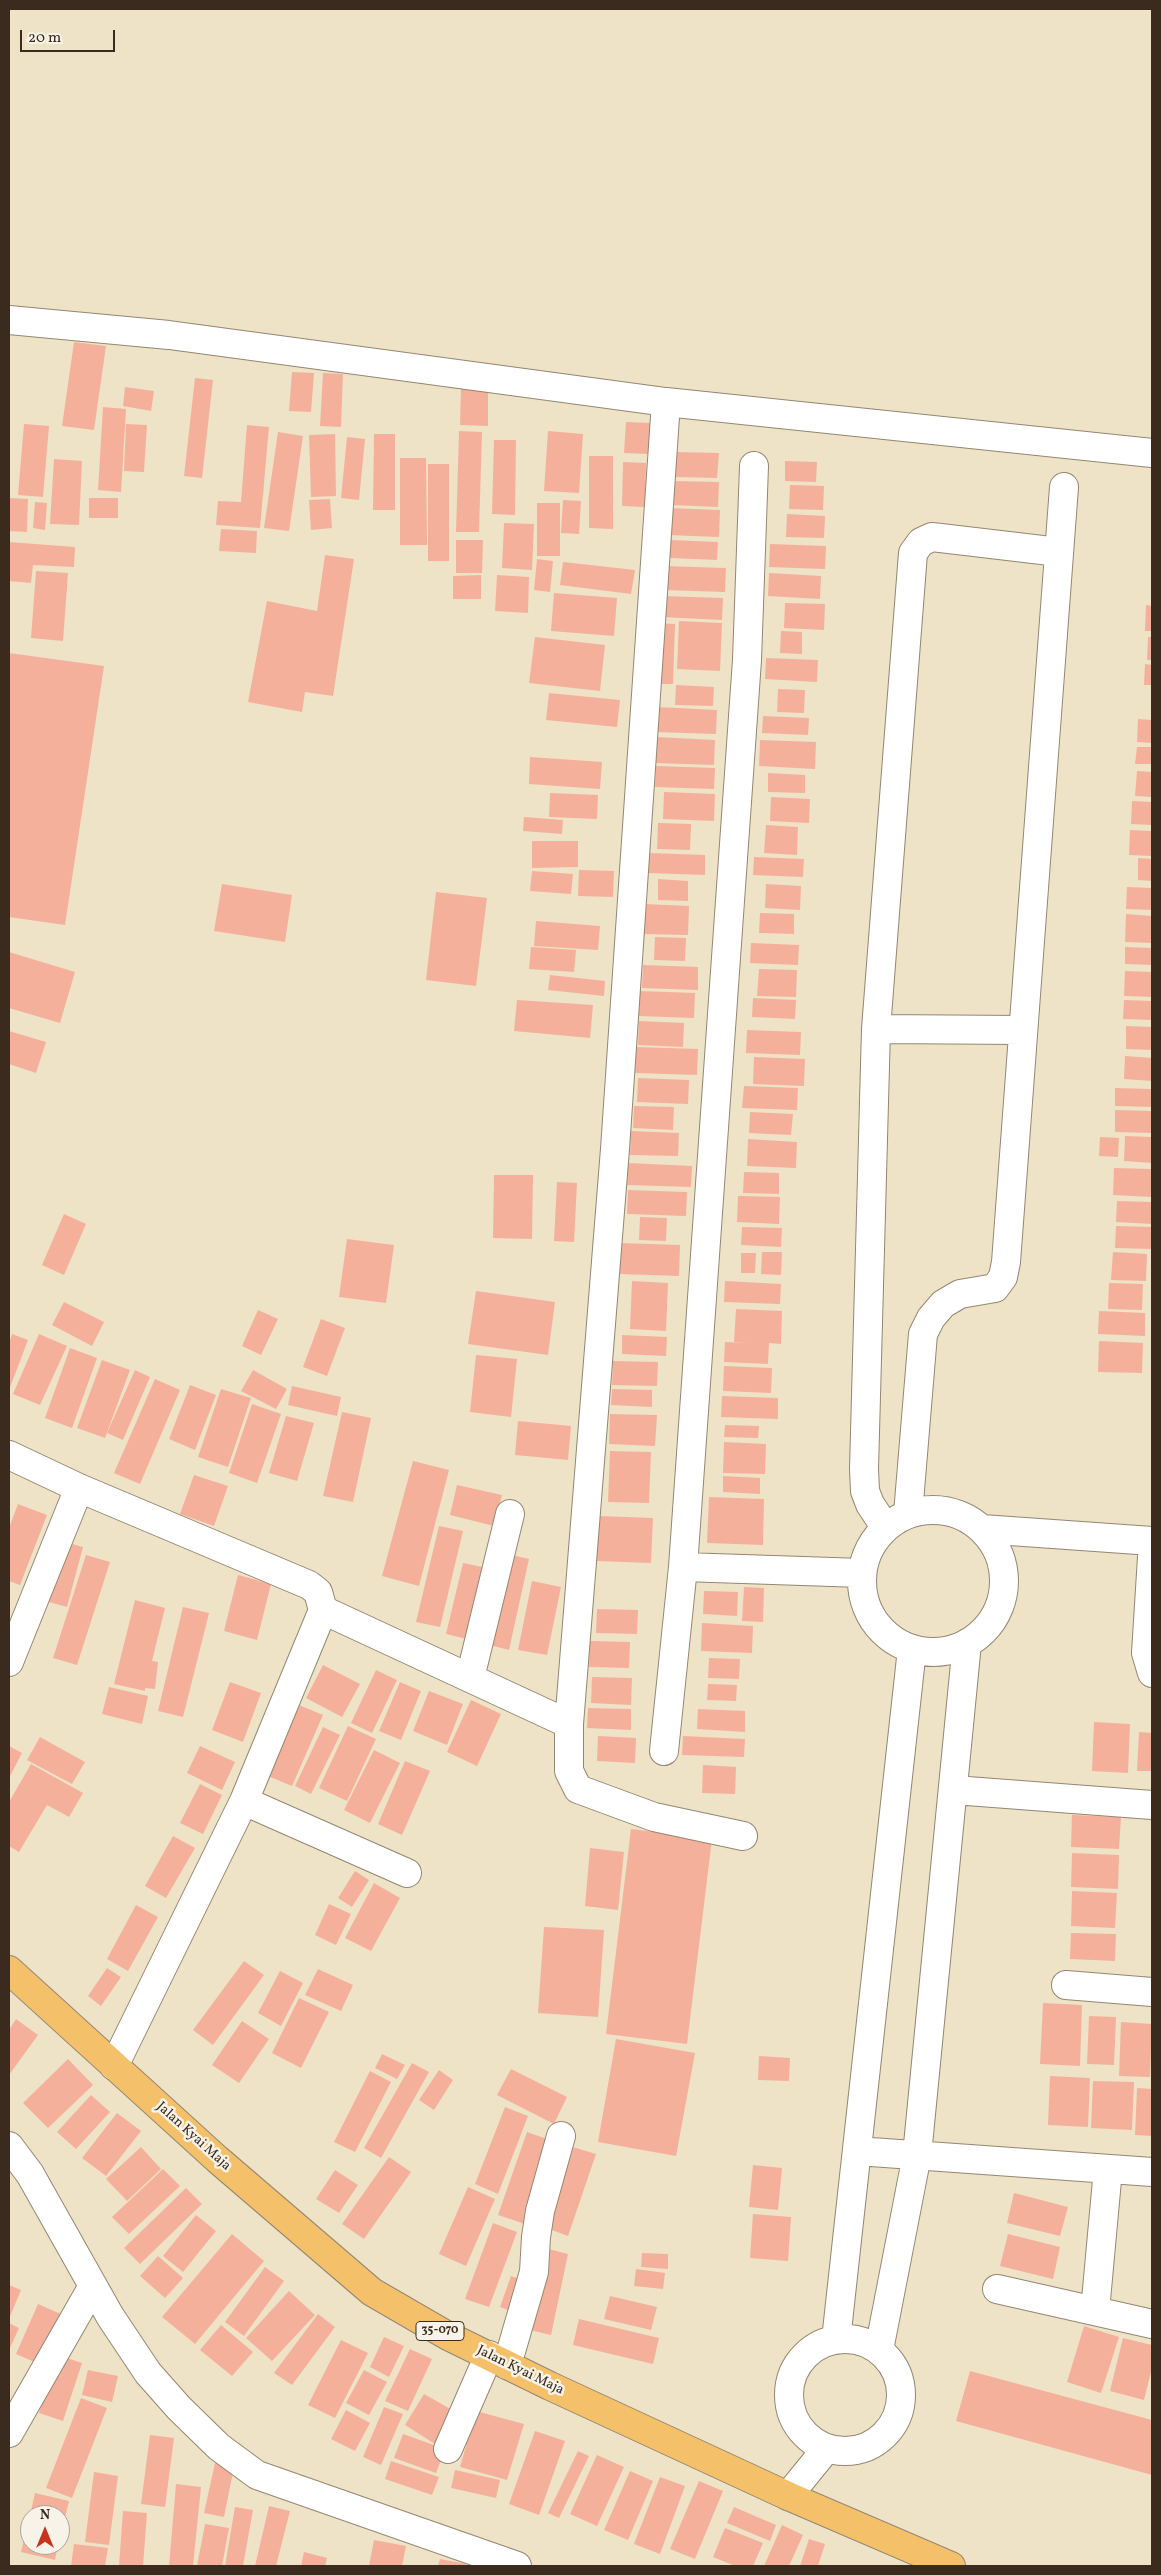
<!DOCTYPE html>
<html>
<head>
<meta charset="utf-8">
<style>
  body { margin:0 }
  #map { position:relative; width:1161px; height:2575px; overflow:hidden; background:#eee3c6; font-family:Vollkorn,serif }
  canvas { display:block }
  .frame { position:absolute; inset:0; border:10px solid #3b2a1e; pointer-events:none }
  .north { position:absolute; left:20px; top:2505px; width:50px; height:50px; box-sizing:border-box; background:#f7f3e8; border:1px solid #aca397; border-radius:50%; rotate:0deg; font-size:14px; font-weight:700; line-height:20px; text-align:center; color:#3b2a1e }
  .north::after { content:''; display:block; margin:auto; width:18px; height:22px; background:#c8321e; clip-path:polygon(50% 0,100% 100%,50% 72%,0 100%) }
  .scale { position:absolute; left:20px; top:30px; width:95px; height:22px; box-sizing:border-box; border:2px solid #3b2a1e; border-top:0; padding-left:6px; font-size:15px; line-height:18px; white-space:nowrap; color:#3b2a1e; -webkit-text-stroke:4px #f7f3e8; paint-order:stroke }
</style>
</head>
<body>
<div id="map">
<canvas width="1161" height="2575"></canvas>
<div class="frame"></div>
<div class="north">N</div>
<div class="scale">20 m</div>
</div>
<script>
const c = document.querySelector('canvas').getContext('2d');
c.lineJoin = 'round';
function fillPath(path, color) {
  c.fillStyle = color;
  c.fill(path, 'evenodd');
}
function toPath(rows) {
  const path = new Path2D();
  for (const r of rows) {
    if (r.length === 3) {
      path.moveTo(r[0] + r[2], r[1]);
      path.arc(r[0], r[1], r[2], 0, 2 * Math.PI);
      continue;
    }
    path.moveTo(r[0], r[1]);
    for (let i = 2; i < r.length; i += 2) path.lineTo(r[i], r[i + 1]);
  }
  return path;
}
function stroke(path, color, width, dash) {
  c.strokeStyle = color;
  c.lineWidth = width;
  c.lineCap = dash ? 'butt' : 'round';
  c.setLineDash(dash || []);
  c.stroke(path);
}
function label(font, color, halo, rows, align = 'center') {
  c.font = font + ' Vollkorn,serif';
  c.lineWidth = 5;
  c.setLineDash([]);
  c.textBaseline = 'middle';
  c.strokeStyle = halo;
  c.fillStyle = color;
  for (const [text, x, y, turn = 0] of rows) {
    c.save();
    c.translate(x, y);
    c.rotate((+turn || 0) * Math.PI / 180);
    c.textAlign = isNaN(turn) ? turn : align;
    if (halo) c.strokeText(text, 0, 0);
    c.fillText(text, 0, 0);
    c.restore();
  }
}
const building = toPath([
  [74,342,106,346,94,430,62,426],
  [292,372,314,373,311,412,289,411],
  [323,373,343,374,341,427,320,426],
  [195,378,213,380,202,478,184,476],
  [125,387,154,391,151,411,123,406],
  [461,389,488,389,488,426,460,425],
  [103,407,126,409,121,492,98,490],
  [626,422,651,423,650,454,624,453],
  [24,424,49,426,43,497,18,495],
  [126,424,147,425,144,472,124,471],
  [247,425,269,427,260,528,216,525,218,501,241,502],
  [459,431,482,432,479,532,456,532],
  [548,431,583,434,579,493,544,491],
  [278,432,303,436,289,531,264,528],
  [335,434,336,496,311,497,309,435],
  [374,434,395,434,395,510,373,510],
  [347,437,365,439,359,500,341,498],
  [494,440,516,440,515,515,492,514],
  [675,452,719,453,717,478,674,477],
  [589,456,613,456,613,529,589,528],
  [400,458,426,458,427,545,400,545],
  [54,459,82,461,79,525,50,524],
  [785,461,817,462,816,482,785,481],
  [623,462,646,463,645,507,622,506],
  [428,464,449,464,449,561,428,561],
  [671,481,719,482,718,507,670,505],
  [790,485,824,486,823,510,789,509],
  [9,498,28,499,27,532,9,531],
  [89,498,118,498,118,518,89,518],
  [330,499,332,528,311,530,309,500],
  [563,500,581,501,579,534,561,533],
  [35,502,47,503,45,530,33,528],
  [537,503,560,503,560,556,537,556],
  [668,508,720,510,719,537,667,535],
  [787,514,825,516,824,538,786,537],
  [504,523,534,524,532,570,502,568],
  [221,529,257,531,256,553,219,551],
  [456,540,483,540,482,573,456,573],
  [670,540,718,542,717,560,670,558],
  [9,542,75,547,74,567,33,565,31,583,9,581],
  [770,544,826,546,825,569,769,567],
  [325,555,354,559,333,696,305,692,302,712,248,702,267,601,317,611],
  [537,559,553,561,550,592,534,590],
  [563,562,635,570,631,594,560,585],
  [665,566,726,568,725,592,664,590],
  [36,571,68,573,63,641,31,638],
  [769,573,821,576,820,599,768,596],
  [481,575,481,599,453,599,453,576],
  [497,575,529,577,528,613,495,611],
  [554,593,617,598,614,636,551,631],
  [662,596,723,598,722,620,661,617],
  [785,603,825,604,824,630,784,628],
  [1146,605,1152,606,1152,631,1145,631],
  [679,621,722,623,720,671,677,669],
  [654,623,675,624,673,684,651,684],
  [781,631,802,632,802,654,780,653],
  [535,637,605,645,600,691,529,683],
  [1148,637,1152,637,1152,660,1147,660],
  [9,653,104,666,65,925,9,917],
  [766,658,818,660,817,682,765,679],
  [1145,664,1152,665,1152,685,1144,685],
  [676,685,714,687,713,706,675,705],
  [778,689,805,690,804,713,777,712],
  [549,693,620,700,617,727,546,720],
  [657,707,717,710,716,734,655,732],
  [763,716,809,718,808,735,762,733],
  [1138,719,1152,720,1152,743,1137,742],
  [656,737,715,740,714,765,655,763],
  [760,740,816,742,815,769,759,766],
  [1137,747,1152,747,1152,764,1135,764],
  [530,757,602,762,600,789,529,784],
  [656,766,715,768,714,789,655,787],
  [1137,771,1152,772,1152,797,1135,796],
  [768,773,805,775,805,793,768,792],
  [664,792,715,794,714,821,663,819],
  [550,793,598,795,597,819,549,817],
  [771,797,810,799,809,823,770,821],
  [1132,801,1152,802,1152,825,1131,824],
  [524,817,563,820,562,834,523,831],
  [658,823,691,824,690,850,657,849],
  [766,825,798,827,797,855,764,853],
  [1130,830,1152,831,1152,856,1129,855],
  [532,841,578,841,578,867,532,868],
  [649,853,705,855,705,875,648,873],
  [754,857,804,859,803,877,753,875],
  [1138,858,1152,859,1152,881,1138,880],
  [579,870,614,871,613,897,578,896],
  [532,871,573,874,571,894,530,891],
  [658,879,688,881,688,901,658,900],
  [222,884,292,895,285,942,214,931],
  [766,884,801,886,800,910,765,908],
  [1127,887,1152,888,1152,910,1126,909],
  [436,892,487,898,476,986,426,980],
  [644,904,689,906,688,935,643,934],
  [760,913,794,914,794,934,759,933],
  [1126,914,1152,916,1152,943,1125,942],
  [536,921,600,926,598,950,534,946],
  [655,937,686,938,685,961,654,960],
  [751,943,799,945,798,965,750,963],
  [531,947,576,950,574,972,529,969],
  [1125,947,1152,948,1152,965,1125,964],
  [9,952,75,972,60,1023,9,1008],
  [643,965,698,967,698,990,642,988],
  [759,969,797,970,796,997,757,996],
  [1125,971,1152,972,1152,997,1124,996],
  [550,975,605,981,604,996,548,990],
  [639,991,695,993,694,1018,638,1016],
  [753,998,796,1000,795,1019,752,1017],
  [517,1000,593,1005,590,1038,514,1031],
  [1124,1000,1152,1001,1152,1020,1123,1019],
  [639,1021,684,1023,683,1047,638,1045],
  [1126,1026,1152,1027,1152,1050,1126,1049],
  [747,1030,801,1032,800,1055,746,1053],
  [9,1031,46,1042,36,1073,9,1064],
  [636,1047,698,1049,697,1075,635,1073],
  [1125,1056,1152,1058,1152,1081,1124,1079],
  [754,1057,805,1059,804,1086,753,1084],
  [638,1078,689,1080,688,1104,637,1102],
  [744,1086,798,1088,797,1110,742,1108],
  [1115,1088,1152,1089,1152,1107,1115,1106],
  [634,1106,674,1107,673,1130,633,1128],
  [1115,1110,1152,1111,1152,1133,1115,1132],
  [750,1112,793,1114,791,1135,749,1133],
  [631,1131,679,1133,678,1156,630,1155],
  [1125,1136,1152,1137,1152,1163,1124,1161],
  [1100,1137,1119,1138,1118,1157,1099,1156],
  [748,1139,797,1142,796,1168,747,1166],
  [628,1163,692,1166,691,1187,627,1185],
  [1114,1168,1152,1169,1152,1197,1113,1195],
  [744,1172,779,1173,779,1194,743,1193],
  [494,1175,533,1175,532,1239,493,1238],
  [557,1182,577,1183,574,1242,554,1241],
  [628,1190,687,1192,686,1216,627,1214],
  [738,1196,780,1197,779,1224,737,1222],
  [1117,1201,1152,1202,1152,1224,1116,1222],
  [64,1214,86,1224,64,1275,42,1265],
  [640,1217,667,1218,666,1241,639,1240],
  [1116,1226,1152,1227,1152,1249,1115,1248],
  [742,1227,782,1228,781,1247,741,1245],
  [347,1239,394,1245,386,1303,339,1297],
  [619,1243,680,1245,679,1276,618,1274],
  [762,1252,782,1252,781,1275,761,1274],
  [1113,1252,1147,1254,1146,1281,1111,1280],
  [741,1253,756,1253,755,1273,741,1273],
  [632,1281,668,1283,666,1331,630,1329],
  [725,1281,781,1284,780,1304,724,1302],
  [1109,1283,1143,1284,1142,1310,1108,1309],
  [476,1291,555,1302,548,1355,468,1344],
  [64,1302,104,1322,92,1346,52,1325],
  [736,1309,782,1311,781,1344,769,1343,768,1364,724,1362,725,1342,749,1343,734,1342],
  [258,1310,278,1319,261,1355,242,1346],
  [1099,1311,1145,1313,1145,1336,1098,1334],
  [321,1319,345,1328,327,1376,303,1367],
  [12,1334,28,1340,9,1390,9,1343],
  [39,1334,67,1346,40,1405,13,1394],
  [622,1335,667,1337,666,1356,622,1354],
  [1099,1341,1143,1343,1142,1373,1098,1372],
  [70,1348,97,1358,72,1428,45,1418],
  [476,1355,517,1359,511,1417,470,1412],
  [102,1360,130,1370,105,1438,77,1428],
  [613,1361,658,1362,657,1386,612,1385],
  [724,1366,772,1368,771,1393,723,1391],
  [135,1370,150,1377,123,1440,107,1433],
  [253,1370,287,1389,276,1409,241,1391],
  [155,1379,180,1390,140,1484,114,1473],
  [190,1385,216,1395,195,1450,169,1439],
  [292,1386,341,1397,337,1416,288,1405],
  [221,1389,251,1398,228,1467,198,1457],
  [612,1389,652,1390,652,1407,611,1405],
  [722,1396,778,1398,778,1419,721,1417],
  [252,1404,281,1414,257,1483,229,1473],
  [342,1412,371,1418,353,1502,323,1496],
  [610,1414,657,1415,655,1446,609,1444],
  [286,1416,314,1423,297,1481,269,1473],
  [518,1421,571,1426,568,1460,515,1455],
  [725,1425,759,1426,758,1438,724,1437],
  [724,1442,766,1444,765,1474,723,1473],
  [610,1451,651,1452,649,1503,608,1502],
  [413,1461,449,1470,419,1586,382,1576],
  [194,1475,228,1486,214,1526,180,1514],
  [723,1476,760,1478,760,1494,723,1492],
  [457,1485,502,1495,494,1526,450,1515],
  [709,1497,764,1499,763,1545,707,1543],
  [18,1504,47,1515,20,1585,9,1581,9,1528],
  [598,1516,653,1518,651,1563,596,1561],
  [439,1526,463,1531,440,1627,416,1622],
  [65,1542,83,1547,67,1607,49,1602],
  [503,1553,529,1559,509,1650,482,1643],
  [86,1555,110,1562,77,1665,53,1658],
  [463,1563,492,1569,475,1641,446,1634],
  [238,1575,271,1584,257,1640,224,1631],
  [532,1581,561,1587,547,1655,518,1650],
  [744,1587,764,1588,763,1622,742,1621],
  [704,1591,738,1592,737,1616,703,1614],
  [135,1600,165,1608,152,1661,158,1662,155,1689,145,1688,145,1691,114,1684],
  [183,1607,209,1613,183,1717,158,1711],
  [597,1609,638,1610,637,1634,596,1633],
  [702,1623,753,1626,752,1653,701,1651],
  [590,1641,630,1642,629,1668,589,1667],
  [709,1658,740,1659,739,1679,708,1678],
  [323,1665,360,1684,342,1717,306,1698],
  [376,1670,397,1680,372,1733,351,1723],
  [592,1677,632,1678,631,1705,591,1703],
  [230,1682,261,1693,243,1742,212,1730],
  [400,1682,421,1691,401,1740,379,1731],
  [708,1684,737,1685,736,1701,707,1700],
  [109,1687,148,1696,142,1724,102,1714],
  [429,1691,463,1704,447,1745,413,1731],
  [471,1700,501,1714,477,1766,447,1752],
  [299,1705,323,1715,292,1786,268,1776],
  [588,1708,631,1709,631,1730,587,1728],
  [698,1709,745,1711,745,1732,697,1729],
  [1094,1722,1130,1724,1128,1773,1092,1771],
  [348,1726,376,1739,347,1801,319,1788],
  [323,1727,340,1735,311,1794,295,1786],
  [1139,1732,1152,1733,1152,1771,1137,1771],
  [598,1736,636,1738,635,1763,597,1761],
  [683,1736,745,1739,744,1757,682,1755],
  [40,1737,85,1762,72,1784,27,1760],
  [9,1746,22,1753,9,1778],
  [200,1746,235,1762,222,1790,187,1773],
  [374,1750,400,1763,370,1823,344,1810],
  [405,1761,430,1771,402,1835,378,1824],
  [31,1764,83,1793,69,1817,47,1805,19,1852,9,1846,9,1802],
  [703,1765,736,1767,735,1794,702,1793],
  [200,1784,222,1795,203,1834,180,1823],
  [1072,1815,1121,1817,1119,1849,1071,1847],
  [631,1829,712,1839,687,2044,606,2034],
  [173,1836,195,1848,166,1898,145,1886],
  [590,1848,624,1852,618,1910,585,1906],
  [1072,1853,1119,1855,1118,1889,1071,1887],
  [355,1871,369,1880,352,1907,338,1898],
  [374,1883,400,1898,371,1951,345,1938],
  [1072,1891,1117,1893,1115,1928,1071,1926],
  [329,1904,351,1914,336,1945,315,1935],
  [136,1905,158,1917,128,1971,107,1959],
  [544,1927,604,1930,598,2017,538,2013],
  [1071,1933,1116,1934,1115,1961,1070,1959],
  [244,1961,264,1975,213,2045,193,2030],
  [107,1968,121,1977,101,2006,88,1996],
  [318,1969,353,1985,341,2011,305,1995],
  [280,1971,303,1983,281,2026,258,2013],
  [299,1998,329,2012,301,2068,272,2053],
  [1043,2003,1082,2005,1080,2066,1040,2064],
  [1089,2016,1116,2017,1114,2065,1087,2064],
  [16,2019,38,2035,9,2075,9,2030],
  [242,2021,269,2039,239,2083,212,2065],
  [1121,2022,1152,2024,1150,2077,1119,2076],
  [616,2039,695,2053,676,2156,598,2142],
  [382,2054,405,2065,397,2079,375,2068],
  [759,2056,790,2058,789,2081,758,2080],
  [68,2059,93,2085,48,2128,23,2103],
  [412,2063,429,2072,381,2158,364,2148],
  [511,2069,567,2097,554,2124,497,2095],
  [439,2070,453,2080,434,2110,419,2100],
  [370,2071,391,2082,355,2152,334,2142],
  [1050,2076,1090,2078,1088,2127,1048,2125],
  [1093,2081,1134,2082,1132,2130,1091,2128],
  [1137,2088,1152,2089,1152,2136,1135,2135],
  [91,2095,110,2112,76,2149,57,2132],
  [505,2107,528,2116,498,2194,475,2184],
  [117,2113,141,2131,106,2176,82,2158],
  [527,2132,553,2141,525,2224,498,2215],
  [566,2145,596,2154,568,2236,538,2225],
  [141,2147,161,2169,127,2201,106,2179],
  [389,2157,411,2172,364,2239,342,2224],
  [753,2165,782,2168,778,2210,749,2207],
  [163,2169,180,2186,129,2234,112,2217],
  [335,2170,358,2185,339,2213,316,2199],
  [468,2187,495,2199,466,2266,439,2254],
  [186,2188,202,2204,140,2264,124,2248],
  [1014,2193,1068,2207,1060,2236,1007,2223],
  [753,2214,791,2217,788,2261,750,2258],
  [196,2215,216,2231,183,2272,163,2256],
  [493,2223,517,2232,489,2307,465,2299],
  [232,2234,264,2261,195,2344,162,2317],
  [1008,2234,1060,2247,1053,2279,1000,2266],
  [549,2249,568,2254,551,2335,530,2330],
  [642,2253,668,2254,668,2269,641,2267],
  [158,2256,183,2278,165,2298,140,2276],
  [265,2267,284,2281,244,2336,225,2322],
  [636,2269,665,2273,663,2289,634,2286],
  [511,2276,529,2282,518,2314,500,2307],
  [9,2285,21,2290,9,2319],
  [289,2291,315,2315,272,2361,246,2338],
  [610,2296,657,2307,651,2330,604,2319],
  [38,2304,63,2315,41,2365,16,2354],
  [318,2314,335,2327,292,2385,274,2373],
  [579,2319,659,2338,653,2364,573,2345],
  [9,2323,19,2328,10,2348,9,2347],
  [221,2325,253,2352,232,2376,200,2350],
  [1084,2326,1119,2337,1101,2393,1067,2382],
  [384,2337,404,2346,389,2377,370,2367],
  [1123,2338,1152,2345,1152,2368,1144,2400,1110,2391],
  [341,2340,368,2353,335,2418,308,2405],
  [410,2349,432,2359,408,2411,385,2401],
  [58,2355,82,2363,63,2421,39,2413],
  [88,2370,118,2376,112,2402,82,2395],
  [364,2370,387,2382,369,2415,346,2403],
  [970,2371,1152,2420,1152,2475,956,2421],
  [424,2394,454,2411,435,2444,405,2425],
  [81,2398,107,2408,72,2498,46,2488],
  [384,2407,403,2414,381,2465,363,2457],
  [346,2410,370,2423,355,2451,331,2439],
  [476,2411,524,2424,507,2480,460,2467],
  [535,2431,565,2441,539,2515,509,2504],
  [403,2434,445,2449,436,2473,394,2458],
  [150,2435,174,2438,165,2507,141,2504],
  [578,2451,589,2456,559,2518,548,2513],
  [597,2455,624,2467,597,2526,570,2514],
  [391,2461,439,2477,432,2495,385,2479],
  [215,2463,234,2467,224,2517,204,2513],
  [455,2470,500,2480,496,2498,451,2488],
  [630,2471,653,2481,628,2540,604,2530],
  [94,2472,118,2476,109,2545,85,2542],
  [660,2477,685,2486,660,2554,634,2544],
  [699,2481,723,2491,695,2559,670,2549],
  [176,2484,201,2487,193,2566,169,2566],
  [35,2493,69,2501,61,2534,60,2515,30,2515],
  [269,2506,290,2511,276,2566,255,2566],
  [235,2507,253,2510,243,2566,225,2566],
  [734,2507,776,2525,770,2541,727,2523],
  [123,2511,147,2513,143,2566,119,2566],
  [29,2518,30,2545,58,2545,55,2560,21,2552],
  [205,2524,229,2528,222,2566,197,2566],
  [782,2525,803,2535,789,2566,764,2566],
  [725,2528,763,2543,753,2566,735,2566,713,2557],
  [809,2539,825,2544,818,2566,800,2566],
  [374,2540,406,2546,402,2566,369,2566],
  [74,2544,108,2548,105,2566,71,2566],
  [304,2552,327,2558,325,2566,301,2566],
  [440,2559,466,2564,466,2566,438,2566]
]);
const minor = toPath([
  [9,320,169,335,666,402,1152,453],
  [754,466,747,660,683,1567,862,1573],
  [876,1029,1023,1030],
  [9,1455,79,1488,309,1585,318,1592,323,1610,569,1724,615,1149,666,402],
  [933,1581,71],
  [908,1514,923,1334,931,1318,943,1304,960,1294,995,1288,1003,1277,1006,1262,1064,487],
  [885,1527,870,1504,865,1491,864,1469,876,1029,913,553,921,542,932,537,1059,552],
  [982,1529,1152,1541],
  [1152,1557,1146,1653,1152,1673],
  [9,1662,79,1488],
  [470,1678,510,1514],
  [569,1724,569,1771,578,1789,654,1817,743,1836],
  [664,1751,683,1567],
  [954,1790,1152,1805],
  [244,1801,407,1873],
  [1066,1985,1152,1992],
  [114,2066,244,1801,323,1610],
  [9,2146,30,2174,110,2316,148,2373,179,2408,219,2447,257,2475,517,2566],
  [857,2151,1152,2172],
  [997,2289,1152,2324],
  [1095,2311,1108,2169],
  [845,2395,56],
  [836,2340,912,1649],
  [879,2350,917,2155,967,1643],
  [507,2365,534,2272,536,2237,540,2211,561,2136],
  [9,2433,93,2286],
  [448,2449,489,2355],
  [788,2496,827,2448]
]);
const major = toPath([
  [9,1970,217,2159,372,2292,448,2336,550,2386,788,2496,951,2566]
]);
const shields = [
  [440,2331,48]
];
const shieldNames = [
  ["35-070",440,2331]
];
const streetNames = [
  ["Jalan Kyai Maja",193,2137,42],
  ["Jalan Kyai Maja",520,2371,26]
];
fillPath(building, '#f5b09c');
stroke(minor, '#948672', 30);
stroke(major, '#948672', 30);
stroke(minor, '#fff', 28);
stroke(major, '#f4c16a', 28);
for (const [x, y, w] of shields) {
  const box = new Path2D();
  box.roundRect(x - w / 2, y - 9.5, w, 19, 4);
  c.fillStyle = '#f7f3e8';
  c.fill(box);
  stroke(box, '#3b2a1e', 1);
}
label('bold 12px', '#3b2a1e', null, shieldNames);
label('14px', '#3b2a1e', '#f7f3e8', streetNames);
</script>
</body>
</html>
